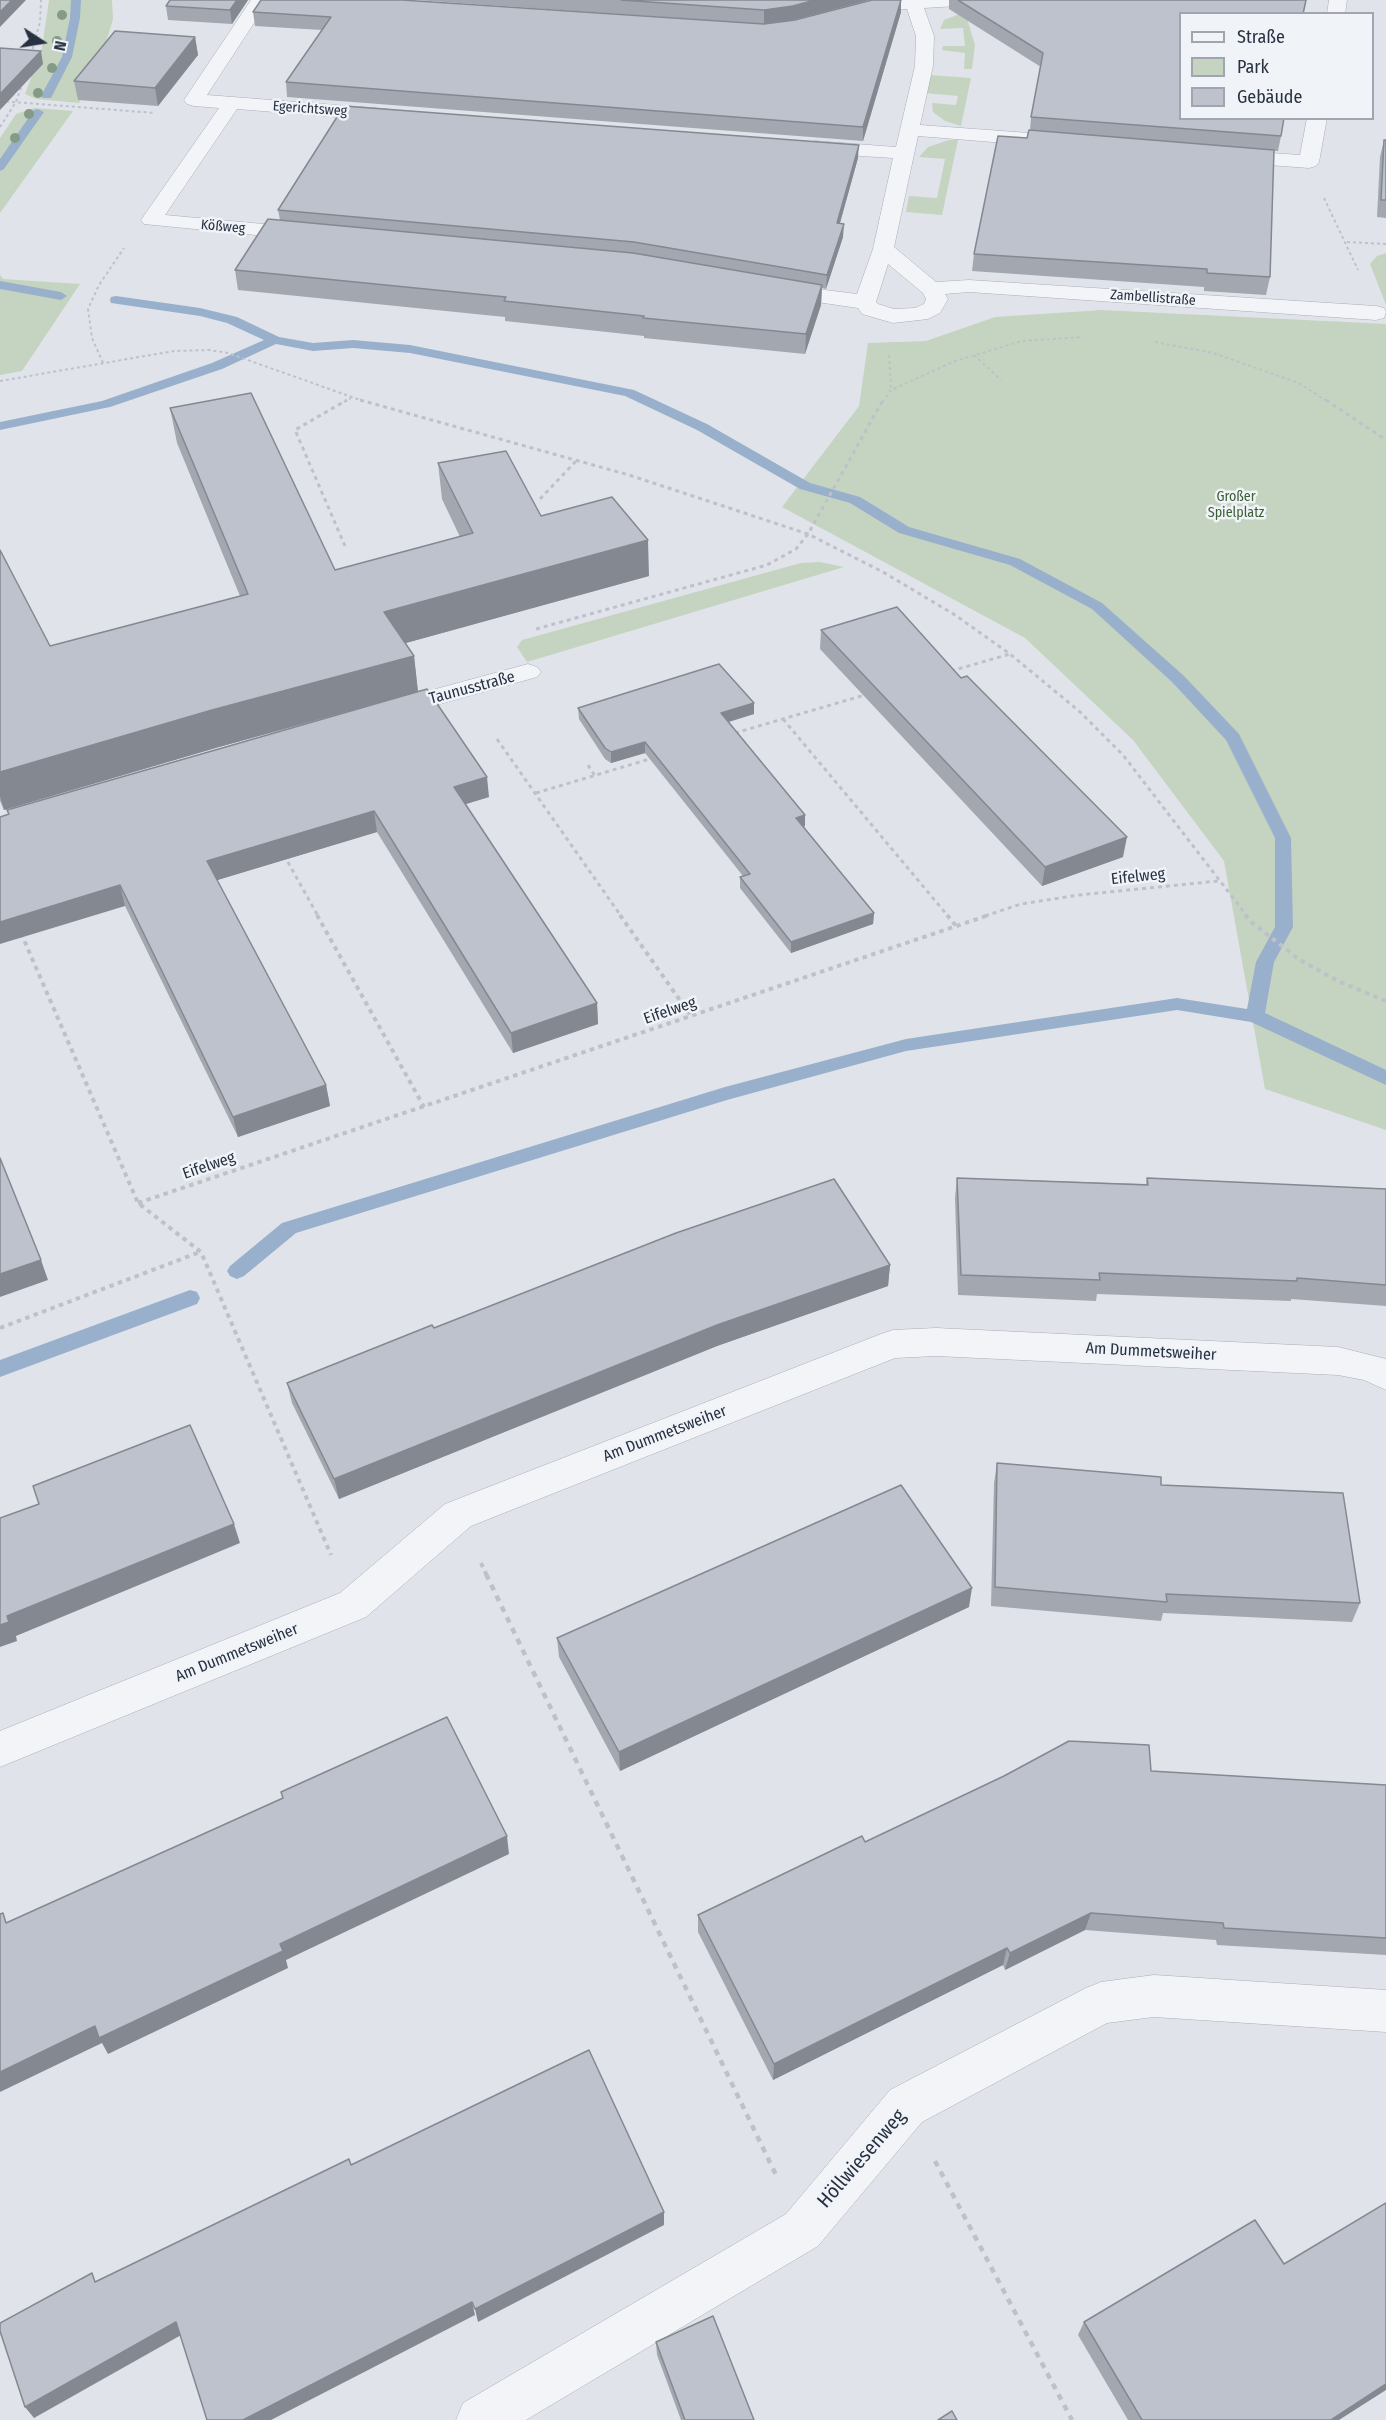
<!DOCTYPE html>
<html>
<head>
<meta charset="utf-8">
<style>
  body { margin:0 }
  #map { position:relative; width:1386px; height:2420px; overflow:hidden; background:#e0e4ea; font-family:"Fira Sans Condensed",sans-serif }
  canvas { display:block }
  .legend { position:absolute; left:1179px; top:12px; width:195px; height:108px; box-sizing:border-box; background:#f0f3f7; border:2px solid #a0a5af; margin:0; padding:8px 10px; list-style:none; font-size:18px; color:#273142 }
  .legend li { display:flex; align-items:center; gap:12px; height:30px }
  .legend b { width:30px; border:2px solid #a0a5af }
  .north { position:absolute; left:12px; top:12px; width:60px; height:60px; -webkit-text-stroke:4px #f0f3f7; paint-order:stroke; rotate:102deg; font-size:16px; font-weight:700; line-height:24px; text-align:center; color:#273142 }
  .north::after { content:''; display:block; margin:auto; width:21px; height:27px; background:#273142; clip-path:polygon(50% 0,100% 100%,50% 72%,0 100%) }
</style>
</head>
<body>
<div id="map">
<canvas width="1386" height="2420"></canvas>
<ul class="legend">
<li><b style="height:8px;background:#f3f4f8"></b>Straße</li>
<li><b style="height:16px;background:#c5d4c0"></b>Park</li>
<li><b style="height:16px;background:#bdc2cd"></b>Gebäude</li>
</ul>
<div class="north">N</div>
</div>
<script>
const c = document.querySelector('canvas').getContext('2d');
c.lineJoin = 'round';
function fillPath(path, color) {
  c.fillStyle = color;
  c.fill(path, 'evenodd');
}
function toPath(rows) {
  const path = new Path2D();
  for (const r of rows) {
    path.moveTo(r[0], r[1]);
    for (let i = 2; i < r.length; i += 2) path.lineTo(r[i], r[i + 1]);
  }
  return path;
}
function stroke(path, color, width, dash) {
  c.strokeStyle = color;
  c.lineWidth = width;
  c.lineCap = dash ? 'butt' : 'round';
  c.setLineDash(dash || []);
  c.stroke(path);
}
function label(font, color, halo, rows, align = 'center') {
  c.font = font + ' "Fira Sans Condensed",sans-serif';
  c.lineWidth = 5;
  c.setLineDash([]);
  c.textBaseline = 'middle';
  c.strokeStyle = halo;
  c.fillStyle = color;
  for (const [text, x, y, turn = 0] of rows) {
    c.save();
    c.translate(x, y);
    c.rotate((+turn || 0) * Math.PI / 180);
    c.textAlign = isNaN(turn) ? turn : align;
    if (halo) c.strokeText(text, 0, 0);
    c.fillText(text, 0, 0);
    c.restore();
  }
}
const green = toPath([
  [49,0,112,0,113,19,100,63,79,103,36,99,25,94,42,48],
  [965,12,975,45,972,69,964,69,965,53,942,50,943,46,965,46,963,28,940,29,944,20],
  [930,75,971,78,961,126,945,121,933,112,932,103,956,105,958,96,925,93],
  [34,108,73,111,0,213,0,138,16,114],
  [949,140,958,140,942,215,906,212,909,196,937,198,945,159,919,157,928,147],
  [1386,253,1386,305,1370,264,1377,256],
  [0,275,3,279,80,284,22,371,0,375],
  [1102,310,1386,324,1386,1130,1265,1089,1224,861,1133,740,1025,638,782,507,859,406,868,343,926,341,995,317],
  [820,562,844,567,527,662,517,647,522,640,801,563]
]);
const stream = toPath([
  [71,0,81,0,80,18,72,57,51,98,43,98,41,96,62,57,70,18,71,0],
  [38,109,44,112,4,169,0,171,0,159,34,110,38,109],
  [0,281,61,292,67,296,61,300,0,289,0,281],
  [116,296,200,308,237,317,279,337,313,343,353,340,410,345,634,390,707,424,810,483,860,497,909,527,1020,559,1102,603,1184,676,1239,734,1291,838,1293,927,1274,962,1265,1013,1386,1070,1386,1085,1251,1022,1177,1010,906,1051,727,1100,296,1233,244,1276,237,1279,230,1276,227,1271,230,1266,282,1223,725,1087,906,1039,1177,998,1247,1009,1256,962,1275,927,1275,838,1226,740,1172,682,1092,609,1010,565,899,533,850,503,800,489,697,430,625,396,410,353,353,348,313,351,276,344,222,369,110,407,0,430,0,422,102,401,212,363,264,340,227,323,200,316,111,303,110,300,111,297,116,296],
  [190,1290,197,1292,200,1298,197,1304,0,1377,0,1360,190,1290]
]);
const pathFar3 = toPath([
  [31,55,40,22,41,0],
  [0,101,155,113],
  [0,127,16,102,22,85],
  [1324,198,1358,270],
  [1347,242,1386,244],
  [1155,342,1213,353,1299,383,1328,402],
  [889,355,891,390],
  [974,355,1001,380],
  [103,363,92,338,88,309,99,285,124,248],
  [0,381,174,351,209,350,228,353,366,402],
  [344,402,351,398],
  [882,402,891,390,955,361,1022,341,1082,337]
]);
const pathFar2 = toPath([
  [360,400,629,475,808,534,883,572,955,615,1010,654,1079,711,1123,755,1247,916],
  [1326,400,1386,440],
  [540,499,577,460],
  [345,546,295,430,347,400],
  [536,629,767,565,796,549,808,534,883,400],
  [951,671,1010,654],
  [783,719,948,916],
  [735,733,868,694],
  [497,739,621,916],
  [588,765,595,776],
  [536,793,653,758],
  [284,855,318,916],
  [985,916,1021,904,1079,895,1218,881]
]);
const pathFar1 = toPath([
  [317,915,424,1107],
  [620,915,691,1016],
  [947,915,957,927],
  [1245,915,1251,922,1300,960,1340,982,1386,1001],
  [21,933,138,1203,201,1252,331,1555],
  [138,1203,989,915],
  [0,1328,200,1252],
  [481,1563,487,1576]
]);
const path = toPath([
  [486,1574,776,2175],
  [935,2161,1072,2420]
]);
const lane = toPath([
  [528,664,537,667,541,672,537,677,393,717,384,715,380,709,384,703,528,664]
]);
const street = toPath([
  [251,0,269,0,207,95,387,109,394,111,397,115,394,119,387,121,237,109,165,215,307,228,314,230,317,234,314,238,307,240,144,224,141,220,219,108,194,106,187,104,184,100,251,0],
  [983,0,980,4,974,5,924,8,934,36,933,66,920,125,1043,134,1050,136,1053,140,1050,144,1043,146,918,136,894,247,936,282,969,280,1376,306,1384,308,1386,312,1384,318,1376,320,969,292,945,294,948,299,940,313,928,319,893,323,862,314,858,308,769,295,766,290,769,285,777,284,857,294,873,249,893,158,815,153,808,151,805,147,808,143,815,141,896,147,915,66,916,36,907,9,875,11,856,16,850,15,847,11,850,7,884,0,983,0],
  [888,264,923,293,926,299,924,304,915,308,894,309,878,304,876,302,888,264],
  [1329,0,1347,0,1345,14,1327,14,1329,0],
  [1307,118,1327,118,1319,162,1316,166,1309,168,1229,162,1222,160,1219,156,1222,152,1229,150,1300,155,1307,118],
  [936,1328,1338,1347,1386,1359,1386,1390,1364,1380,1338,1375,936,1356,895,1358,471,1526,366,1617,0,1767,0,1731,340,1593,445,1504,881,1334,893,1330,936,1328],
  [1154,1975,1386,1990,1386,2032,1154,2017,1107,2023,922,2122,818,2246,526,2420,456,2420,463,2403,786,2214,890,2090,1086,1988,1101,1982,1154,1975]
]);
const trees = [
  [62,15],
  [57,41],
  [52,68],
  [38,93],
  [29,114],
  [15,138]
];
const wall = toPath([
  [248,0,232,24,168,20,166,6],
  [416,0,869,0,793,20,764,24],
  [901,0,901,12,863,141,287,97,286,82,322,30,255,26,253,12,764,24,795,20],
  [949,0,1306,0,1180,14,1281,136,1278,151,1274,151,1270,277,1266,295,1204,291,1204,287,972,271,974,254,1027,138,1030,130,1031,117,1041,67,949,9],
  [195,37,198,55,158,106,78,100,74,81],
  [1384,140,1386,140,1386,218,1377,217,1380,157],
  [858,158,840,223,843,237,826,289,822,288,821,305,805,354,644,338,644,336,505,321,505,317,238,290,235,270,280,220,278,210],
  [170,408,335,570,460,537,442,499,438,463,541,516,649,576,405,643,414,656,418,692,489,797,466,804,597,1003,598,1024,513,1053,377,832,217,880,326,1085,330,1106,238,1137,125,906,8,814,7,810,416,693,219,747,4,810,0,801,0,550,50,646,240,596,177,443],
  [821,630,961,678,1123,857,1042,886,820,649],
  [754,703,754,714,729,722,805,826,803,827,874,913,873,924,791,953,740,888,740,877,743,876,645,753,611,763,605,759,579,719,578,708],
  [957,1178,1146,1184,1147,1178,1386,1189,1386,1306,1291,1299,1291,1301,1097,1294,1096,1301,958,1295,955,1198],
  [890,1265,888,1286,717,1346,339,1499,292,1403,287,1383,434,1328],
  [997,1463,1161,1485,1360,1603,1352,1622,1163,1613,1161,1621,991,1606,994,1483],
  [969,1607,620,1771,559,1657,557,1638],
  [1151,1771,1386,1785,1386,1955,1217,1945,1216,1940,1085,1930,1005,1970,1003,1965,773,2080,698,1932,698,1915,865,1842],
  [1284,2264,1339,2420,1128,2420,1078,2335,1084,2322],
  [656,2342,754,2420,681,2420,657,2355]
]);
const shadedWall = toPath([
  [12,0,26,0,0,27,0,12],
  [237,0,248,0,232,24,230,10],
  [815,0,869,0,793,20,764,24,764,10],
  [901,0,901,12,863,141,863,127],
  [195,37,198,55,158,106,155,88],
  [41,51,43,64,0,110,0,94],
  [859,145,858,158,836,237,837,223],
  [844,224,843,237,826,289,827,275],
  [822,285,821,305,805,354,806,334],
  [648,540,649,576,388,648,384,612],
  [414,656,418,692,219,747,4,810,0,796,0,772,212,710],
  [754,703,754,714,721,724,721,713],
  [645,742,645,753,611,763,611,752],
  [487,777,489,797,456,807,454,787],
  [374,811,377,832,211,882,207,861],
  [805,815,805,826,796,829,796,818],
  [1127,837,1123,857,1042,886,1045,867],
  [120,885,125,906,0,944,0,922],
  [874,913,873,924,791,953,791,942],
  [597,1003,598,1024,513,1053,511,1033],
  [326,1085,330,1106,238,1137,233,1117],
  [41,1260,48,1280,0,1297,0,1274],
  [890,1265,888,1286,717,1346,339,1499,334,1479,717,1325],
  [234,1524,240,1543,16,1636,17,1641,0,1647,0,1625,7,1616],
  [972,1588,969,1607,620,1771,619,1752],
  [507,1836,509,1854,286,1960,288,1968,108,2054,102,2043,0,2092,0,2072,95,2026,280,1944],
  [1091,1913,1085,1930,1005,1970,1010,1953],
  [1007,1948,1003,1965,773,2080,774,2064],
  [664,2212,664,2225,478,2322,475,2309],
  [472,2302,475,2315,271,2420,243,2420],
  [176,2322,183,2334,34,2418,25,2407],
  [1386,2384,1386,2390,1339,2420,1331,2420]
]);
const building = toPath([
  [0,0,12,0,0,12,0,0],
  [170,0,237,0,230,10,166,6,170,0],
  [261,0,402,0,764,24,795,20,872,0,901,0,863,127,286,82,331,17,253,12,261,0],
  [621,0,815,0,793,6,764,10,621,0],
  [958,0,1306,0,1303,14,1180,14,1180,118,1284,118,1281,136,1031,117,1043,53,958,0],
  [115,31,195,37,155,88,74,81,115,31],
  [0,48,41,51,0,94,0,48],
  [344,106,859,145,837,223,844,224,827,275,634,242,278,210,344,106],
  [1029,130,1274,150,1270,277,1207,273,1207,269,974,254,998,136,1027,138,1029,130],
  [1384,140,1386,140,1386,200,1381,200,1384,140],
  [268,219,633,253,822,285,806,334,643,318,644,316,504,301,506,297,235,270,268,219],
  [251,393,335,570,473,533,438,463,506,451,541,516,612,497,648,540,384,612,414,656,212,710,0,772,0,550,50,646,248,594,170,408,251,393],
  [897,607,961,678,967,676,1127,837,1045,867,821,630,897,607],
  [719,664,754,703,721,713,805,815,796,818,874,913,791,942,740,877,750,874,645,742,611,752,605,748,578,708,719,664],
  [427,689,487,777,454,787,597,1003,511,1033,374,811,207,861,326,1085,233,1117,120,885,0,922,0,817,9,814,7,810,427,689],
  [0,1158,41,1260,0,1274,0,1158],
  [957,1178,1148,1185,1147,1178,1386,1189,1386,1285,1297,1278,1297,1281,1099,1273,1100,1280,961,1275,957,1178],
  [834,1179,890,1265,717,1325,334,1479,287,1383,432,1325,434,1328,676,1233,834,1179],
  [190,1425,234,1524,7,1616,9,1622,0,1625,0,1518,39,1504,33,1486,190,1425],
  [997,1463,1161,1477,1161,1485,1343,1493,1360,1603,1166,1594,1167,1602,995,1587,997,1463],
  [901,1485,972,1588,619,1752,557,1638,901,1485],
  [447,1717,507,1836,280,1944,283,1951,99,2038,95,2026,0,2072,0,1914,3,1913,6,1923,283,1798,281,1792,447,1717],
  [1069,1741,1149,1745,1151,1771,1386,1785,1386,1938,1224,1928,1223,1923,1091,1913,1010,1953,1007,1948,774,2064,698,1915,862,1836,865,1842,1004,1776,1069,1741],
  [589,2050,664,2212,475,2309,472,2302,243,2420,207,2420,176,2322,25,2407,0,2331,0,2323,92,2273,95,2282,349,2159,351,2165,589,2050],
  [1386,2203,1386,2384,1331,2420,1142,2420,1084,2322,1255,2220,1284,2264,1386,2203],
  [713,2316,754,2420,685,2420,656,2342,713,2316],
  [952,2411,957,2420,938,2420,952,2411]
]);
const farStreetnames = [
  ["Egerichtsweg",310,109,4],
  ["Kößweg",223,227,5],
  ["Zambellistraße",1153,298,4]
];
const farParknames = [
  ["Großer",1236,497],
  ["Spielplatz",1236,513]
];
const streetNames = [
  ["Taunusstraße",472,688,-15],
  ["Eifelweg",1138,877,-6],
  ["Eifelweg",670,1011,-19],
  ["Eifelweg",209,1166,-19],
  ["Am Dummetsweiher",1151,1352,3],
  ["Am Dummetsweiher",665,1434,-21],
  ["Am Dummetsweiher",237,1653,-22]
];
const nearStreetnames = [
  ["Höllwiesenweg",862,2159,-49]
];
fillPath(green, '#c5d4c0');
fillPath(stream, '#99b0cc');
stroke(lane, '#a8aeb8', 1);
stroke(street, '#a8aeb8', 1);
stroke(pathFar3, '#bec1c9', 2, [3, 3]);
stroke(pathFar2, '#bec1c9', 3, [4, 4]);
stroke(pathFar1, '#bec1c9', 4, [4.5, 4.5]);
stroke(path, '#bec1c9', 4.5, [6, 6]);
fillPath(lane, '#f3f4f8');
fillPath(street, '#f3f4f8');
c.fillStyle = '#859b86';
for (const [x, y] of trees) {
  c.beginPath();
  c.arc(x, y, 5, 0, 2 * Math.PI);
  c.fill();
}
fillPath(wall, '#a3a7b0');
fillPath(shadedWall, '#848890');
fillPath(building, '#bdc2cd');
stroke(building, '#848890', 1.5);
label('14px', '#273142', '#f0f3f7', farStreetnames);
label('14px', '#3b5f34', '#f0f3f7', farParknames);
label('16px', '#273142', '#f0f3f7', streetNames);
label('20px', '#273142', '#f0f3f7', nearStreetnames);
</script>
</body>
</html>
